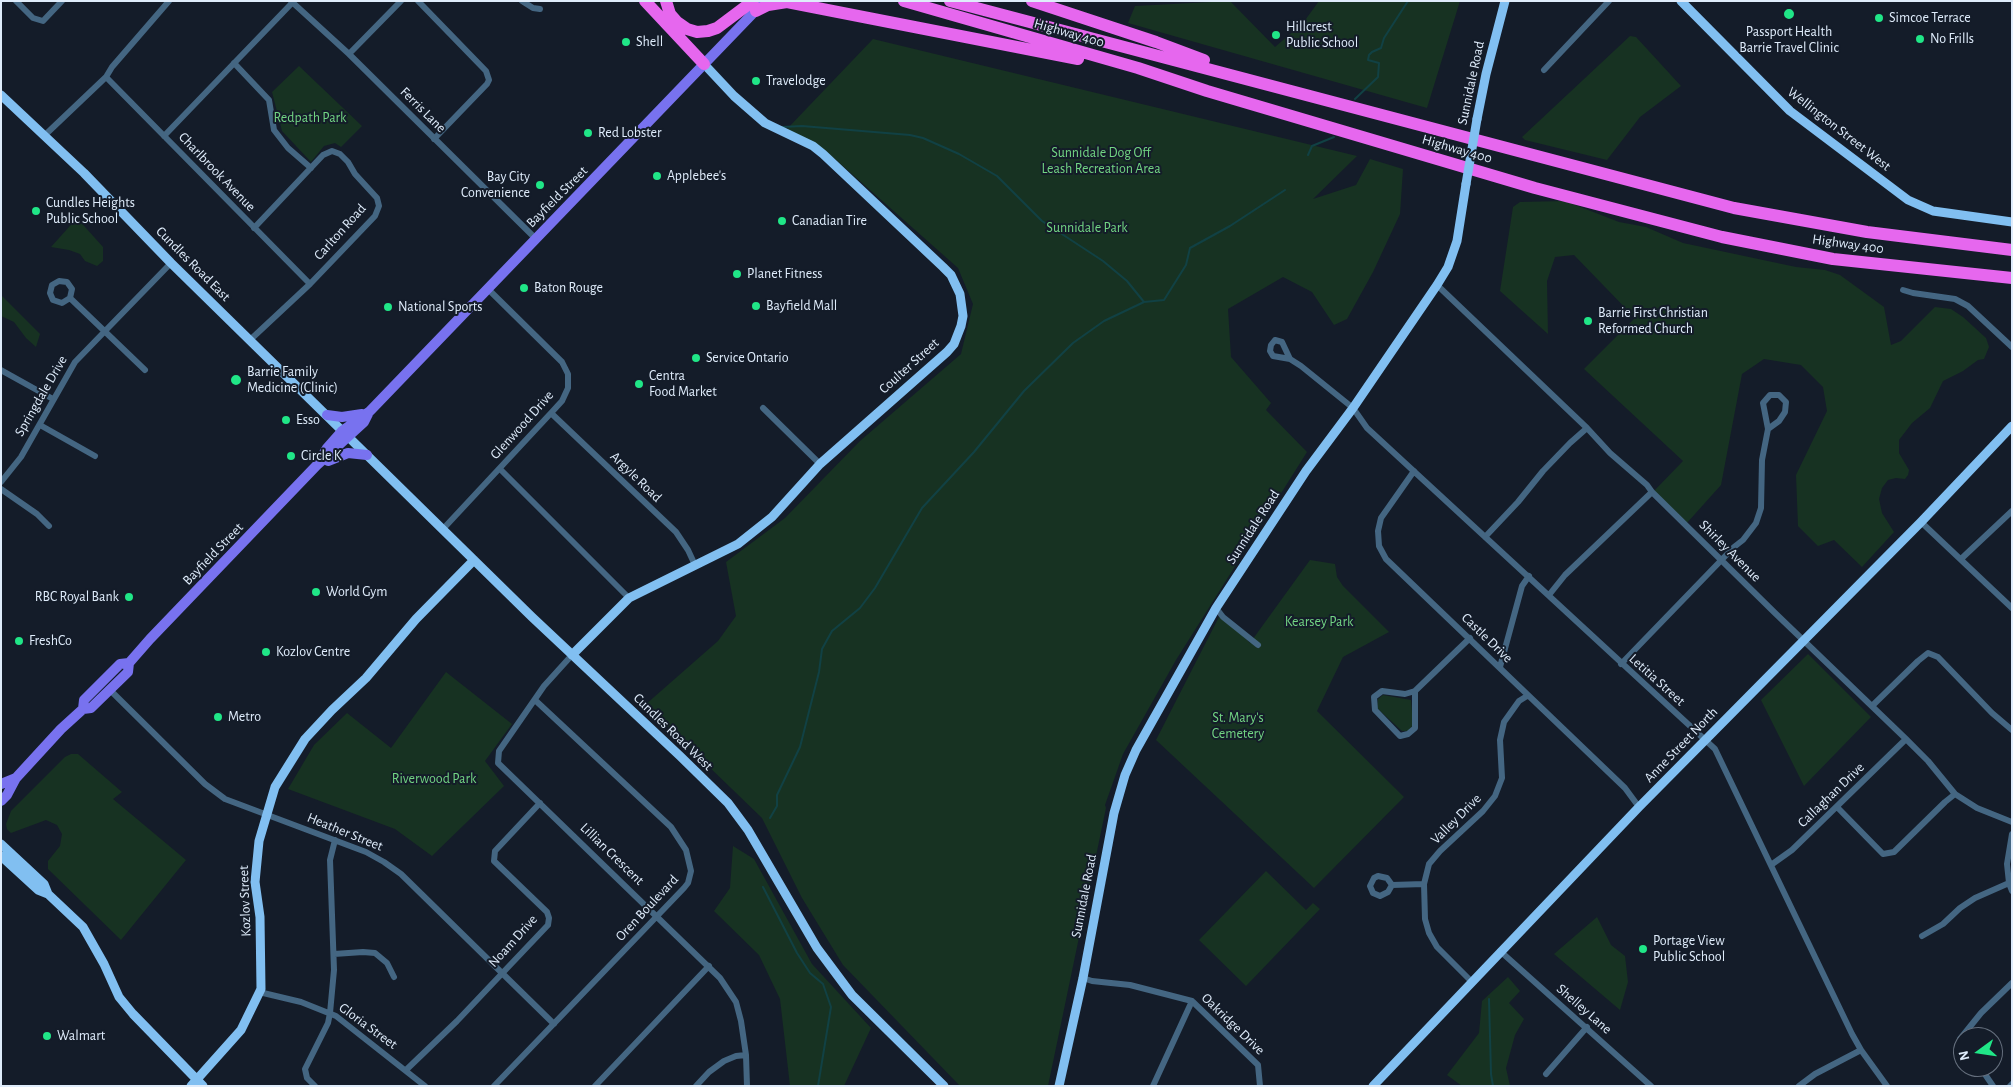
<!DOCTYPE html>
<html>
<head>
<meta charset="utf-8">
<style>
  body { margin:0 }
  #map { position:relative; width:2013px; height:1087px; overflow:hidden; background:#141c29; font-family:"Alegreya Sans",sans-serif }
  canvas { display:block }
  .frame { position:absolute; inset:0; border:2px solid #dfecfb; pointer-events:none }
  .north { position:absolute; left:1953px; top:1027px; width:50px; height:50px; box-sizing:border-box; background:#141c29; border:1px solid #656f7d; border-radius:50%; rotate:256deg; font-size:14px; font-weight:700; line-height:20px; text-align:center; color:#dfecfb }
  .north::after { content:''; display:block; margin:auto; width:18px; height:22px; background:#20e687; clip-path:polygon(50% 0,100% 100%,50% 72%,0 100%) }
</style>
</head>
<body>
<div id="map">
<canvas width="2013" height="1087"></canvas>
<div class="frame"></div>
<div class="north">N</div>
</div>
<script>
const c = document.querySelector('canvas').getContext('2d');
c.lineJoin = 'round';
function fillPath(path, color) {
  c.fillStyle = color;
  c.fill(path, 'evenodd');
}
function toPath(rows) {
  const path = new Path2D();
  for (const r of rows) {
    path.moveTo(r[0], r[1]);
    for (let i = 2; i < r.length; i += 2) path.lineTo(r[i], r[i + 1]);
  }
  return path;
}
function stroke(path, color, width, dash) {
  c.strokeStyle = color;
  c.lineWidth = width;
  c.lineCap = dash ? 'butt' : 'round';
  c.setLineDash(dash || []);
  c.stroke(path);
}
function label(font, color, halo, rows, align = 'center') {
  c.font = font + ' "Alegreya Sans",sans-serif';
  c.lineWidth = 4;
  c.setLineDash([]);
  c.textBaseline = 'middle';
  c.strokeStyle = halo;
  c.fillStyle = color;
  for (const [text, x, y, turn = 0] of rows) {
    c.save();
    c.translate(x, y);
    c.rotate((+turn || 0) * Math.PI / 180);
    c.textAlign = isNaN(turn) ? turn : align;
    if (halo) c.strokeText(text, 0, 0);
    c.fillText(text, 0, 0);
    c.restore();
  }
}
const green = toPath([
  [1230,1,1275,47,1303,23,1319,1,1460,1,1427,108,1128,23,1135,6],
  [1630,36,1636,37,1681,86,1640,117,1607,160,1525,140,1522,137],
  [873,39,1357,156,1313,199,1356,185,1370,159,1403,169,1400,214,1373,272,1347,319,1334,325,1312,292,1283,277,1228,309,1231,357,1271,403,1266,410,1307,452,1176,660,1123,754,1105,805,1106,808,1048,1086,960,1086,843,965,802,898,762,818,645,705,718,641,736,616,726,562,785,518,860,441,961,354,973,304,958,268,826,151,787,129],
  [299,66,362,126,341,147,335,143,324,146,311,162,282,131,272,92],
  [1565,201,1619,222,1646,227,1683,243,1796,267,1825,270,1840,275,1884,307,1891,345,1901,341,1935,307,1951,309,1963,317,1986,338,1989,347,1984,359,1978,360,1963,371,1943,381,1930,408,1912,423,1899,440,1899,453,1909,470,1908,475,1905,479,1896,478,1888,480,1882,488,1879,499,1882,513,1894,532,1862,567,1834,540,1818,546,1798,526,1796,475,1827,411,1823,387,1801,365,1764,359,1742,374,1721,485,1686,524,1653,492,1683,461,1584,369,1635,318,1574,255,1555,257,1547,281,1548,334,1500,291,1513,207,1520,202],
  [77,218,103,247,103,261,97,266,85,261,80,254,69,250,51,247],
  [1,295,40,334,36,347,26,338,14,322,1,316],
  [1310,560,1335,564,1337,577,1343,586,1389,632,1343,657,1317,711,1404,797,1314,888,1156,740,1221,613,1250,643],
  [1808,654,1871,717,1804,786,1761,700],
  [446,672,512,724,485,761,504,786,432,856,395,829,288,789,314,745,347,713,391,748],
  [1383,695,1411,700,1413,725,1408,731,1402,731,1377,708,1378,699],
  [71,754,78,754,122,792,113,799,186,860,121,940,48,869,48,861,60,846,62,834,57,825,46,820,11,833,7,829,6,824,11,811,65,757],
  [733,846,754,859,812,964,871,1028,844,1086,790,1086,780,999,759,955,714,911,730,888],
  [1266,871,1306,910,1313,903,1320,909,1246,986,1199,940],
  [1597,917,1611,945,1625,956,1628,982,1620,1010,1554,954],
  [1508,977,1520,991,1509,1003,1524,1019,1515,1035,1506,1068,1510,1086,1462,1086,1447,1075,1479,1033,1482,1001]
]);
const stream = toPath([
  [1355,99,1378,77,1379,63,1368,60,1369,55,1372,52,1381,48,1384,38,1408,1],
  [782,127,802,126,910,135,923,138,959,154,997,176,1042,221,1103,261,1127,281,1144,302],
  [1308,155,1312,146,1334,137],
  [770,818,777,806,777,795,800,747,819,672,822,649,832,631,860,608,875,588,922,508,974,452,1024,391,1073,343,1104,321,1144,302,1164,300,1186,265,1190,248,1230,226,1285,190],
  [763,887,797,953,810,973,823,984,831,1007,818,1086],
  [1489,999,1491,1074,1493,1086]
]);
const street = toPath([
  [16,1,33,18,43,21,62,1],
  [291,1,349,54,535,238],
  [418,1,486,71,489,80,487,84,434,139],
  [522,1,533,8,540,9],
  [349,54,401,1],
  [234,63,269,100,274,130,288,148,311,168],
  [1544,70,1609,1],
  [106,77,310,284],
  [45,135,106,77,112,67,169,1],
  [164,136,292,3],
  [1437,285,1587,428,1610,453,1647,485,1652,492,1775,613,1906,739,1928,761,1955,794,1977,808,2012,822],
  [1903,290,1913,293,1955,299,1968,306,2012,347],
  [70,298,72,289,67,282,59,281,52,285,50,293,53,300,62,303,70,298,145,370],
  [250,340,310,284,375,216,379,206,377,198,355,174,348,162,340,154,332,151,323,155,254,228],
  [1290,359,1282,342,1275,340,1271,345,1270,351,1273,356,1290,359,1301,366,1353,408,1367,428,1715,749,1852,1034,1861,1050,1887,1086],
  [1,370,53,399],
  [763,408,820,464],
  [551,413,676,532,688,550,695,565],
  [40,425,95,456],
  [500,469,629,598],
  [1414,471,1381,518,1378,531,1379,546,1386,559,1625,788,1639,807],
  [1,482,21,457,75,362,171,263],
  [1,489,37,514,49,526],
  [1921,522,2012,608],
  [443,529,551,413,562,401,568,388,568,374,562,362,488,289],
  [1485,537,1518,502,1543,471,1570,443,1587,428],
  [1961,559,2012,511],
  [1549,595,1565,575,1652,492],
  [1216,608,1223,617,1258,645],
  [572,655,544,686,499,751,498,763,720,978,736,1002,741,1021,746,1055,747,1086],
  [1621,664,1734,547,1743,540,1756,523,1761,508,1762,460,1768,429,1763,403,1770,395,1779,395,1786,402,1785,412,1779,421,1768,429],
  [1500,667,1522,586,1529,576],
  [110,690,205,784,225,799,366,852,384,862,401,874,554,1024],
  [1415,691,1415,728,1408,734,1400,736,1375,710,1374,697,1382,691,1405,694,1415,691,1470,638],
  [1872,706,1918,661,1928,653,1938,657,1992,713,2012,730],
  [1837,807,1883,854,1894,852,1945,802,1955,794],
  [2012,834,2007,864,2009,883,2012,891],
  [1771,865,1792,850,1906,739],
  [1392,885,1387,878,1378,876,1374,878,1370,886,1373,893,1380,896,1388,892,1392,885,1424,884],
  [1922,936,1943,924,1960,908,1975,898,2009,883],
  [1500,951,1651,1086],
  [334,954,363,952,375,953,387,963,394,977],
  [1083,978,1092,981,1130,985,1192,1001,1258,1065,1260,1086],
  [1471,981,1437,947,1429,933,1425,919,1424,884,1429,864,1440,851,1483,811,1495,796,1502,778,1500,740,1504,722,1519,701,1527,696],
  [259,992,301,1002,336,1016,425,1086],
  [1963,1043,1960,1039,1981,1013,2012,983],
  [1980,1067,1993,1086],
  [406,1070,457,1021,548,925,549,918,547,912,494,861,495,851,540,803],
  [1546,1074,1587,1027],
  [315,1086,307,1078,305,1069,328,1023,330,1013,334,970,330,860,335,840],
  [494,1086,684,888,688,883,691,871,686,850,671,827,535,700],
  [595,1086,709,966],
  [696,1086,709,1072,724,1061,736,1056,746,1055],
  [1153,1086,1192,1001],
  [1799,1086,1815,1074,1861,1050],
  [2010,1086,2012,1084]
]);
const secondary = toPath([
  [1681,1,1790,111,1908,200,1933,211,2012,222],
  [1,95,84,173,171,263,532,617,680,756,728,803,748,830,817,948,852,995,944,1086],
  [1477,119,1486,74,1505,1],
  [572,655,629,598,738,544,772,517,820,464,947,352,954,344,961,326,963,316,960,294,951,275,943,267,823,154,813,146,765,123,734,96,704,64],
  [1,844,44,884,48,894],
  [1,856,38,890,48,894,83,927,104,964,119,997,133,1014,203,1086],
  [191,1086,241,1030,261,989,260,917,255,882,259,841,275,787,305,739,332,710,366,678,416,619,474,560],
  [1059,1086,1083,978,1114,813,1125,775,1136,750,1216,608,1306,471,1353,408,1437,285,1448,267,1457,241,1466,184],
  [1373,1086,1639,807,1921,522,2012,426]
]);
const primary = toPath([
  [327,415,342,417,362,414],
  [328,461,348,453,367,455],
  [317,465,327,448,342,431,370,411,760,6],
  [83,709,84,700,120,664,129,663],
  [1,784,16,778],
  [1,801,7,795,16,778,61,729,83,709,91,708,128,672,129,663,150,639,317,465,364,422,368,414]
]);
const highway = toPath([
  [645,1,704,64],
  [666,1,670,14,677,22,687,29,697,32,708,31,717,28,753,1],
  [904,1,1138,68,1207,91,1535,188,1722,237,1833,259,2012,278],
  [950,1,1734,208,1867,232,2012,250],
  [1032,1,1156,42,1204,60],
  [756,11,768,5,787,2,1078,59]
]);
const secondaryBridge = toPath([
  [1466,184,1477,119]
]);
const markers = [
  [1789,14,6,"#20e687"],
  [1879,18,5,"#20e687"],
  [1276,35,5,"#20e687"],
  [1920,39,5,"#20e687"],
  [626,42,5,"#20e687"],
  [756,81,5,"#20e687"],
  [588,133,5,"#20e687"],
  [657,176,5,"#20e687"],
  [540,185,5,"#20e687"],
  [36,211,5,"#20e687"],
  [782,221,5,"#20e687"],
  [737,274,5,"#20e687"],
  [524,288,5,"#20e687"],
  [756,306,5,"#20e687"],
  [388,307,5,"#20e687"],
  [1588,321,5,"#20e687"],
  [696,358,5,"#20e687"],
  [236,380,6,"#20e687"],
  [639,384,5,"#20e687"],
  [286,420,5,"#20e687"],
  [291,456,5,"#20e687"],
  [316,592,5,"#20e687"],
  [129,597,5,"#20e687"],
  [19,641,5,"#20e687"],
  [266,652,5,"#20e687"],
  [218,717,5,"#20e687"],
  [1643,949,5,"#20e687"],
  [47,1036,5,"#20e687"]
];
const poiNames = [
  ["Simcoe Terrace",1889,18],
  ["Hillcrest",1286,27],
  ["Public School",1286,43],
  ["Passport Health",1789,32,"center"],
  ["Barrie Travel Clinic",1789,48,"center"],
  ["No Frills",1930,39],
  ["Shell",636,42],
  ["Travelodge",766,81],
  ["Red Lobster",598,133],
  ["Applebee's",667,176],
  ["Bay City",530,177,"right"],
  ["Convenience",530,193,"right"],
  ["Cundles Heights",46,203],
  ["Public School",46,219],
  ["Canadian Tire",792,221],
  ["Planet Fitness",747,274],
  ["Baton Rouge",534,288],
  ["Bayfield Mall",766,306],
  ["National Sports",398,307],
  ["Barrie First Christian",1598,313],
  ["Reformed Church",1598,329],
  ["Service Ontario",706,358],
  ["Barrie Family",247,372],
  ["Medicine (Clinic)",247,388],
  ["Centra",649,376],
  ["Food Market",649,392],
  ["Esso",296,420],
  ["Circle K",301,456],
  ["World Gym",326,592],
  ["RBC Royal Bank",119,597,"right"],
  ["FreshCo",29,641],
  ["Kozlov Centre",276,652],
  ["Metro",228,717],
  ["Portage View",1653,941],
  ["Public School",1653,957],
  ["Walmart",57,1036]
];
const streetNames = [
  ["Highway 400",1069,33,16],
  ["Sunnidale Road",1471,83,-78],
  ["Ferris Lane",423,110,45],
  ["Wellington Street West",1839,129,38],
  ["Highway 400",1457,149,16],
  ["Charlbrook Avenue",217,172,46],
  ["Bayfield Street",557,197,-45],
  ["Carlton Road",340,232,-48],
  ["Highway 400",1848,244,8],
  ["Cundles Road East",193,264,45],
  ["Coulter Street",909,366,-42],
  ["Springdale Drive",41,396,-60],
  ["Glenwood Drive",522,425,-48],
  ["Argyle Road",636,477,44],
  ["Sunnidale Road",1253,527,-57],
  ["Shirley Avenue",1730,551,45],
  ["Bayfield Street",213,554,-46],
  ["Castle Drive",1487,638,44],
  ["Letitia Street",1657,680,42],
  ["Cundles Road West",673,732,44],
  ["Anne Street North",1681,745,-46],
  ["Callaghan Drive",1831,795,-44],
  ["Valley Drive",1456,819,-45],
  ["Heather Street",345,832,22],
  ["Lillian Crescent",612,854,44],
  ["Sunnidale Road",1084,896,-79],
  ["Kozlov Street",245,901,-92],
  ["Oren Boulevard",647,908,-47],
  ["Noam Drive",513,941,-48],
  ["Shelley Lane",1584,1009,41],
  ["Oakridge Drive",1233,1024,44],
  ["Gloria Street",368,1026,36]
];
const parkNames = [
  ["Redpath Park",310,118],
  ["Sunnidale Dog Off",1101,153],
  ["Leash Recreation Area",1101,169],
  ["Sunnidale Park",1087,228],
  ["Kearsey Park",1319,622],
  ["St. Mary's",1238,718],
  ["Cemetery",1238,734],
  ["Riverwood Park",434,779]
];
fillPath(green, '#173222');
stroke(stream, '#114144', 2);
stroke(street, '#446682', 6);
stroke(secondary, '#81bff1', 9);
stroke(primary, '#7872ef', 10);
stroke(highway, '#e667ee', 12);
stroke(secondaryBridge, '#81bff1', 9);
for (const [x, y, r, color] of markers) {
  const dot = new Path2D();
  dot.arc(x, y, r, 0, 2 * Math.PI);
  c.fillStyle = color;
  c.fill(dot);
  stroke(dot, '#141c29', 2);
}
label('14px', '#dfecfb', '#141c29', poiNames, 'left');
label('14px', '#dfecfb', '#141c29', streetNames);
label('14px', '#72d583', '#141c29', parkNames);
</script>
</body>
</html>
